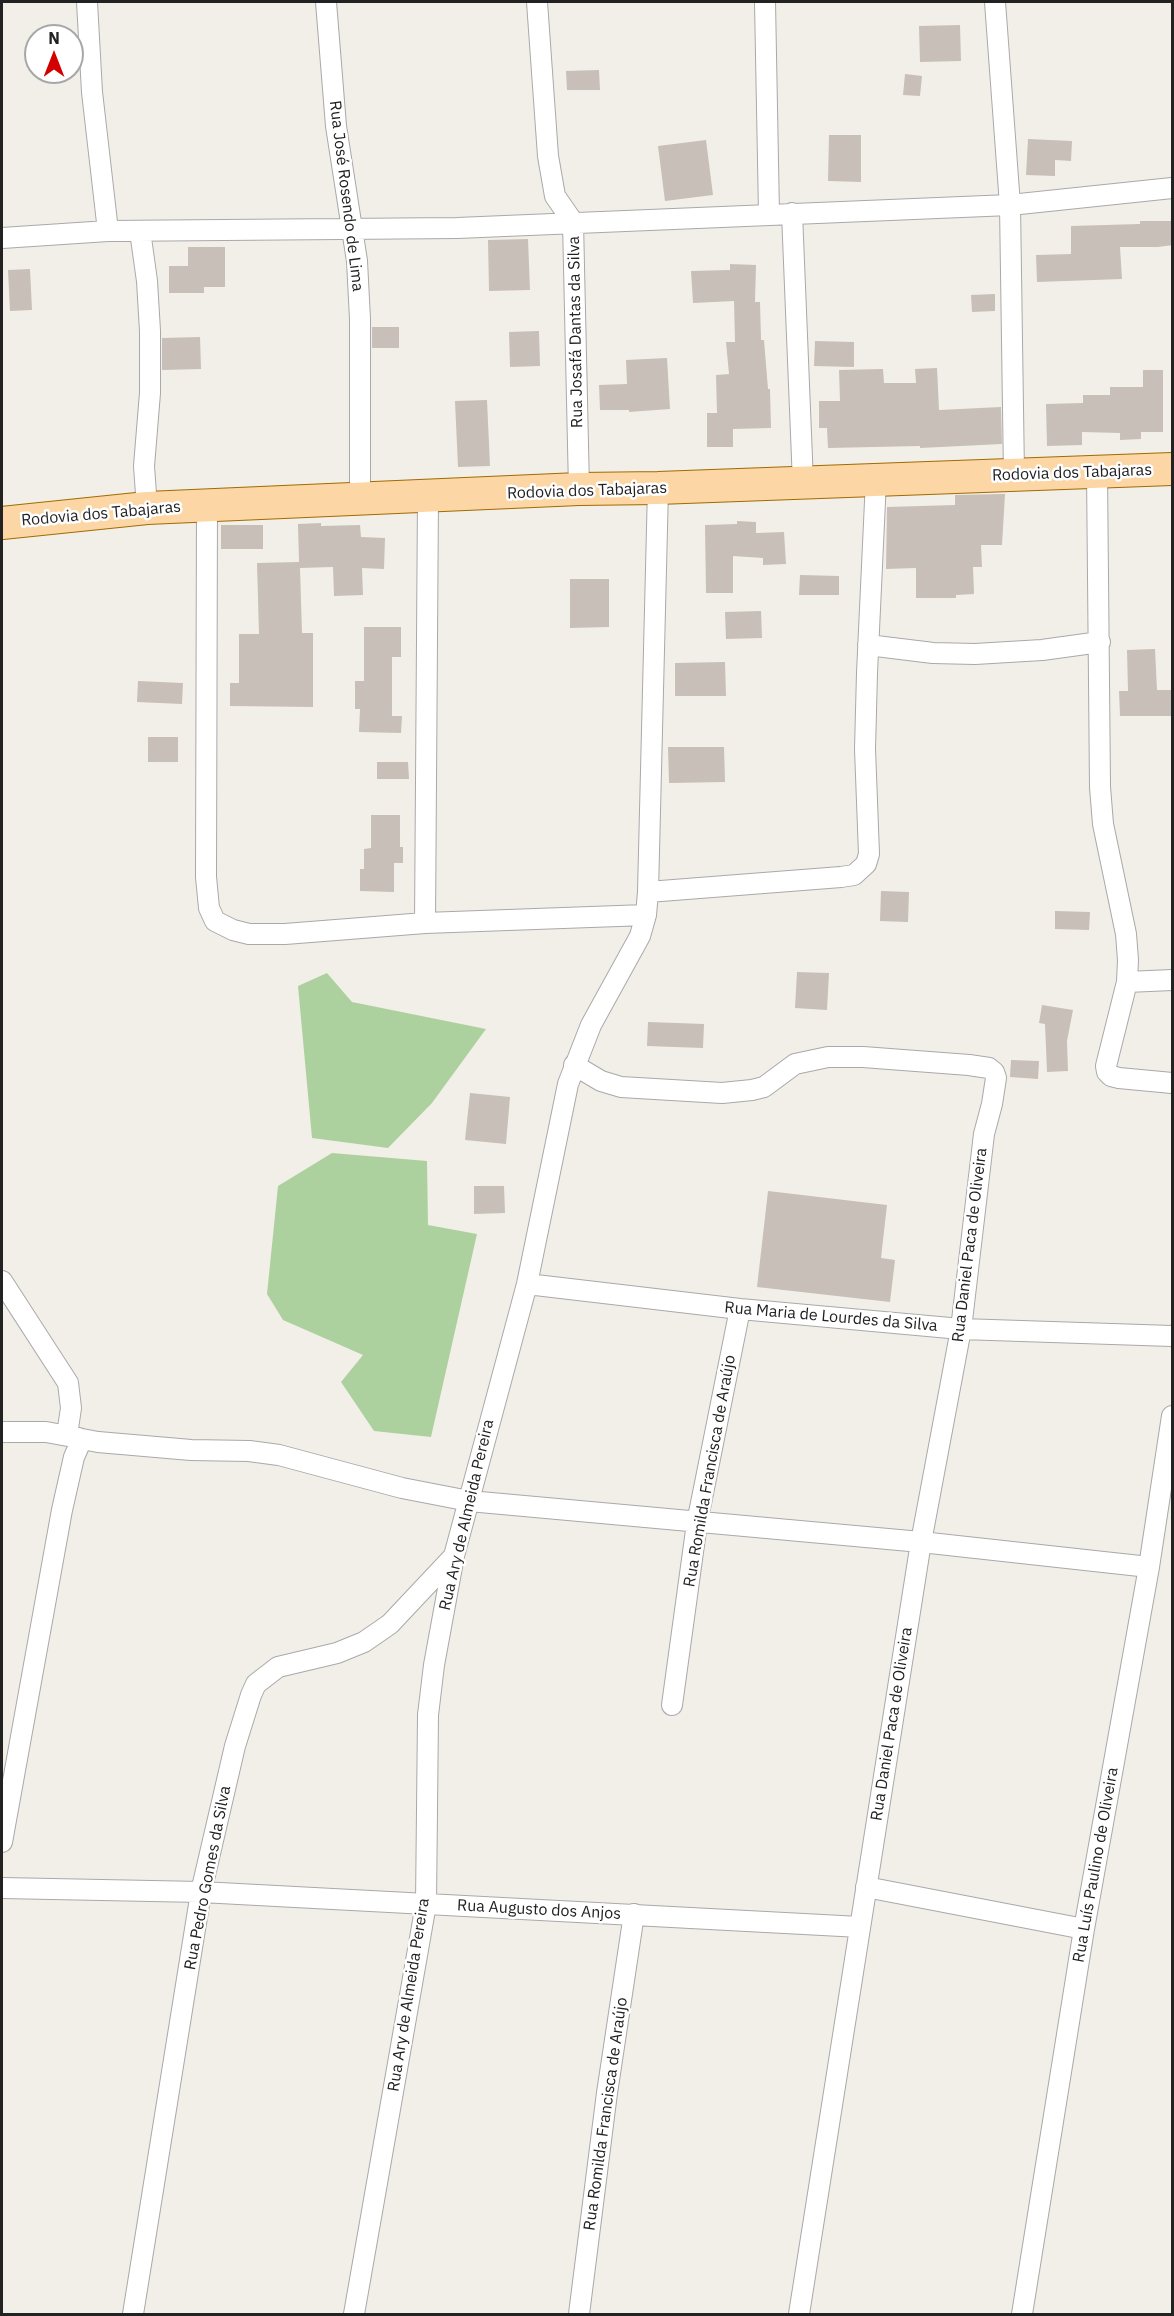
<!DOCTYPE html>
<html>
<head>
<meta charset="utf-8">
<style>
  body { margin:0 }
  #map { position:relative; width:1174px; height:2316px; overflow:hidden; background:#f2efe9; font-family:"IBM Plex Sans",sans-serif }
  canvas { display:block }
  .frame { position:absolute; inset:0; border:3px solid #222; pointer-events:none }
  .north { position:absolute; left:24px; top:24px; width:60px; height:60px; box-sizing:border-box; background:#fff; border:2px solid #a7a7a7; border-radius:50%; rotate:0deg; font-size:16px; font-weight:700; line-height:24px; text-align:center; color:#222 }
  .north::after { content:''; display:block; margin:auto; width:21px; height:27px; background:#d40000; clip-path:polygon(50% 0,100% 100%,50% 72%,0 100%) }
</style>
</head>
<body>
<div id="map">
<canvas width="1174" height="2316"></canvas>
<div class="frame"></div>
<div class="north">N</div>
</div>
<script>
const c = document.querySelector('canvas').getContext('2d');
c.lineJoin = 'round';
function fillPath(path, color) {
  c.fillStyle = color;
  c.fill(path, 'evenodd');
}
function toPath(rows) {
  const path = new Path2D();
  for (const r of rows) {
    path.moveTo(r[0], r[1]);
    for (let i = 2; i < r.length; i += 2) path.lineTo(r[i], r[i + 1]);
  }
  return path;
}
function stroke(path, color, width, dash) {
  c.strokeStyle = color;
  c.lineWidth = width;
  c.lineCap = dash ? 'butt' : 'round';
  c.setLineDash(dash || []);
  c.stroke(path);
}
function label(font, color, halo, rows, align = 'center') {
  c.font = font + ' "IBM Plex Sans",sans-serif';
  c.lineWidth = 5;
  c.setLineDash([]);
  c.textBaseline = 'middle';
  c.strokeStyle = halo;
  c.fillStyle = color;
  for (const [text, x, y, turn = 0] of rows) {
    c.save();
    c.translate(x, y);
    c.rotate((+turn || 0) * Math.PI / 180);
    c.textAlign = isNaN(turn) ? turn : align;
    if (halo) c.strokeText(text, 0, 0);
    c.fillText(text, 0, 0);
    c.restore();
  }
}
const forest = toPath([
  [327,973,352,1002,486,1029,432,1103,388,1148,312,1138,298,986],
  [332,1153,427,1161,428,1225,477,1234,431,1437,374,1431,341,1382,363,1355,283,1320,267,1294,278,1186]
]);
const building = toPath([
  [960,25,961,61,920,62,919,26],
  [599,70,600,90,567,90,566,71],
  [905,74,922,76,920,96,903,95],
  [829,135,861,135,861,182,828,181],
  [1028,139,1072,141,1071,161,1055,160,1055,176,1026,175],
  [706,140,713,195,665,201,658,146],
  [1140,221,1173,221,1173,245,1158,247,1120,247,1122,279,1037,282,1036,255,1071,254,1071,226,1140,224],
  [528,239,530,290,489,291,488,240],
  [188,247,225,247,225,287,204,287,204,293,169,293,169,266,188,266],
  [730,264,756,265,755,302,760,302,761,340,764,340,768,389,770,389,771,428,733,429,733,447,707,447,707,413,717,413,716,375,729,374,726,342,735,342,734,301,693,303,691,271,730,270],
  [30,269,32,310,10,311,8,270],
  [995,294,995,311,972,312,971,295],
  [372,327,399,327,399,348,372,348],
  [539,331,540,366,510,367,509,332],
  [200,337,201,369,162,370,162,338],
  [815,341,854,342,854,367,814,366],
  [667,358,670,409,629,412,629,410,600,410,599,385,627,384,626,360],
  [937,368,939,410,1001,407,1002,444,920,448,920,446,828,448,827,428,819,428,819,401,840,401,839,370,883,369,884,383,916,383,915,369],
  [1143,370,1163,370,1163,432,1141,432,1141,439,1120,440,1120,433,1082,432,1082,445,1047,446,1046,404,1083,403,1083,395,1110,395,1110,387,1143,387],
  [487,400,490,466,458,467,455,401],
  [1005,494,1002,545,981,545,982,567,973,567,974,594,956,595,956,598,916,598,916,568,886,569,887,507,955,505,955,495],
  [737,521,756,522,756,533,784,532,786,564,763,565,763,558,733,556,733,593,706,593,705,525,737,524],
  [321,523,321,526,360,525,361,537,385,538,384,569,362,568,363,595,334,596,333,567,300,568,302,633,313,633,313,707,230,706,230,683,239,683,239,634,259,634,257,563,299,562,298,524],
  [221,525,263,525,263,549,221,549],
  [800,575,839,576,839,595,799,595],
  [570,579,609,579,609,627,570,628],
  [761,611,762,638,726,639,725,612],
  [364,627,401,627,401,657,392,657,392,716,402,716,401,733,359,732,360,709,355,709,355,681,364,681],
  [1155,649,1157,690,1171,690,1171,716,1120,716,1119,691,1128,691,1127,650],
  [725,662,726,696,675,696,675,663],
  [138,681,183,683,182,704,137,702],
  [148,737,178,737,178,762,148,762],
  [668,747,724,747,725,782,669,783],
  [377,762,408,762,409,779,377,779],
  [371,815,400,815,400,847,403,847,403,863,394,863,394,892,360,891,360,869,364,869,364,849,371,848],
  [881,891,909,892,908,922,880,921],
  [1055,911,1090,912,1089,930,1055,929],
  [797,972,829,973,827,1010,795,1008],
  [1042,1005,1073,1010,1067,1041,1068,1071,1047,1072,1045,1024,1039,1023],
  [648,1022,704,1024,703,1048,647,1046],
  [1011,1060,1039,1061,1038,1079,1010,1077],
  [470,1093,510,1097,506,1144,465,1140],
  [474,1186,504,1186,505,1213,474,1214],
  [768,1191,887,1205,881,1258,895,1260,890,1302,757,1287]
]);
const street = toPath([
  [87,2,92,92,108,231],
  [326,2,336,126,357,261,360,319,360,499],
  [537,2,548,156,555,196,573,222,579,489],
  [765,2,769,214],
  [995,2,1010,205,1014,475],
  [792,213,803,483],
  [140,231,147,281,150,331,150,393,144,466,147,508],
  [2,238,108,231,457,228,1010,205,1172,188],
  [1097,472,1100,787,1103,824,1126,934,1128,960,1127,982,1106,1066,1107,1072,1111,1076,1119,1078,1172,1083],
  [207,506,206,877,209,908,215,921,233,930,249,934,285,934,425,923,646,915],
  [868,645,933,653,975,654,1042,650,1100,642],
  [648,892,841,877,854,875,866,864,869,854,865,749,867,673,876,480],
  [425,923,428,497],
  [1127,982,1172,980],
  [574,1065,601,1081,621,1087,722,1093,752,1090,764,1087,795,1064,828,1057,863,1057,969,1065,989,1068,994,1072,996,1078,992,1104,984,1134,961,1329,921,1542,799,2314],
  [2,1281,68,1383,71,1408,67,1435],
  [527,1284,740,1309,961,1329,1172,1336],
  [2,1432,46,1432,79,1438],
  [672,1705,697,1523,740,1309],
  [2,1842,62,1510,74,1457,82,1439,98,1442,191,1450,249,1451,279,1455,402,1488,469,1501,921,1542,1149,1567],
  [866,1887,1084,1929],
  [2,1888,201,1892,860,1927],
  [133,2314,201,1892,235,1746,251,1695,256,1684,278,1667,337,1653,364,1642,390,1624,454,1556],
  [354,2314,426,1904,428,1715,434,1665,454,1556,527,1284,568,1084,591,1025,640,936,646,915,648,892,658,488],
  [579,2314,607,2093,634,1914],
  [1022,2314,1084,1929,1149,1567,1172,1416]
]);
const primary = toPath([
  [2,523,147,508,579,489,658,488,1172,469]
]);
const streetNames = [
  ["Rua José Rosendo de Lima",346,196,83],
  ["Rua Josafá Dantas da Silva",576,332,-91],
  ["Rodovia dos Tabajaras",1072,473,-2],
  ["Rodovia dos Tabajaras",587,491,-2],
  ["Rodovia dos Tabajaras",101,514,-5],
  ["Rua Daniel Paca de Oliveira",970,1245,-83],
  ["Rua Maria de Lourdes da Silva",831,1317,5],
  ["Rua Romilda Francisca de Araújo",710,1471,-80],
  ["Rua Ary de Almeida Pereira",467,1515,-77],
  ["Rua Daniel Paca de Oliveira",892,1724,-81],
  ["Rua Luís Paulino de Oliveira",1096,1865,-80],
  ["Rua Pedro Gomes da Silva",208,1878,-79],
  ["Rua Augusto dos Anjos",539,1910,3],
  ["Rua Ary de Almeida Pereira",409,1995,-81],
  ["Rua Romilda Francisca de Araújo",606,2114,-82]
];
fillPath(forest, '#add19e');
fillPath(building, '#c7bfb8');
stroke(street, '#a9a9a9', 22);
stroke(primary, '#a06b00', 34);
stroke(street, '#fff', 20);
stroke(primary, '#fcd6a4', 32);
label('16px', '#222', '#fff', streetNames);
</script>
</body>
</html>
